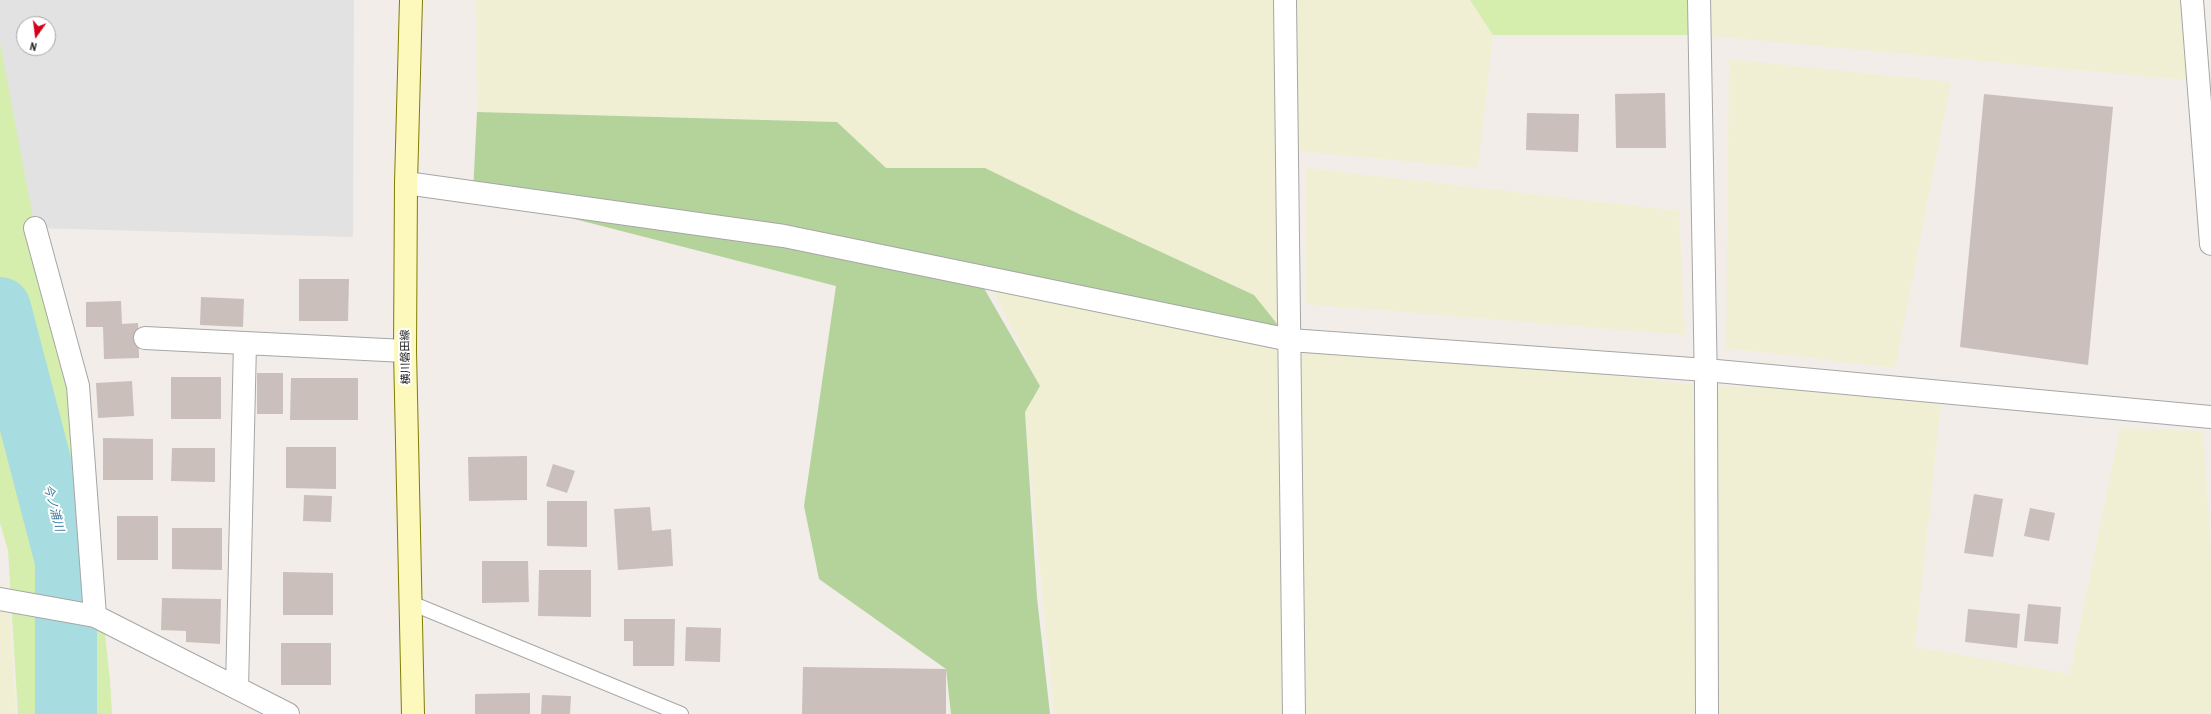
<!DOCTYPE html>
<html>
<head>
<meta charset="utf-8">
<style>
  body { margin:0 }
  #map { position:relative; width:2211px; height:714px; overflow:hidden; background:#f2ede8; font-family:"Archivo Narrow",sans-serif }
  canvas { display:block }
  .north { position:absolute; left:16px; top:16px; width:40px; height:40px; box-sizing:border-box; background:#fff; border:1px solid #a7a7a7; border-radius:50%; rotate:194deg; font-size:11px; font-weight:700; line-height:16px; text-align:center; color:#222 }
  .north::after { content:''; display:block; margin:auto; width:14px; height:18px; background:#d3001c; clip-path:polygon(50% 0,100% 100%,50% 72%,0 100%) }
</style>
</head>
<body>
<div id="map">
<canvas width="2211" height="714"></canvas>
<div class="north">N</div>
</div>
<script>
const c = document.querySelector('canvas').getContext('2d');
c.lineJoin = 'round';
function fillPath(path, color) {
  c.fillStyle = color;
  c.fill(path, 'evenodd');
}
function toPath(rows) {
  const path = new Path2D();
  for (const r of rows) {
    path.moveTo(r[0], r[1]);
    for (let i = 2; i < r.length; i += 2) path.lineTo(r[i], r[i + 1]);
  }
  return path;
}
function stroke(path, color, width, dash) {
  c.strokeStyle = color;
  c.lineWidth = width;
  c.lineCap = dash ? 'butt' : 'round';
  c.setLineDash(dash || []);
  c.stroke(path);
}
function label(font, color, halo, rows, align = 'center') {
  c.font = font + ' "Archivo Narrow","Noto Sans JP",sans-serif';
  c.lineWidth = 4;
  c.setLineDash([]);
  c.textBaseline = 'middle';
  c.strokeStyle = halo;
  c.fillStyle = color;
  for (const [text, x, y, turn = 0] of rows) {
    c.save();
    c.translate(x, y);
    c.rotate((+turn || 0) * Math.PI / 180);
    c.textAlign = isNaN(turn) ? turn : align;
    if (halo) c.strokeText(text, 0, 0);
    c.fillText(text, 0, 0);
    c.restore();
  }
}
const farmland = toPath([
  [476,0,1470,0,1493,35,1478,168,1287,150,1290,340,1706,386,1942,392,1915,647,2070,674,2120,428,2203,431,2211,555,2211,714,1054,714,1025,412,1040,386,987,278,985,168,886,168,837,122,477,112],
  [1699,0,2192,0,2198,81,1699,35],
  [1729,59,1951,82,1895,368,1726,348],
  [1306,168,1679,211,1685,335,1306,304],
  [0,599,9,599,16,714,0,714]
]);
const grass = toPath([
  [1470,0,1694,0,1699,35,1493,35],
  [0,39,79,398,110,680,112,714,18,714,8,550,0,523]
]);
const forest = toPath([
  [477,112,837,122,886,168,985,168,1079,214,1254,295,1290,340,977,276,1040,386,1025,412,1037,598,1050,714,951,714,946,669,819,579,804,506,836,286,473,193]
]);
const parking = toPath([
  [0,0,354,0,353,237,35,228,0,43],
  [24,24,48,24,48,48,24,48]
]);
const river = toPath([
  [0,308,66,561,66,714]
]);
const building = toPath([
  [1665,93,1666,148,1616,148,1615,94],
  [1984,94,2113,107,2088,365,1960,347],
  [1527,113,1579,114,1578,152,1526,150],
  [299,279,349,279,348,321,299,321],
  [201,297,244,299,243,327,200,325],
  [121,301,122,324,138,323,139,358,104,359,103,327,86,327,86,302],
  [257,373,283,373,283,414,257,414],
  [171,377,221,377,221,419,171,419],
  [291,378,358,378,358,420,290,420],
  [132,381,134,416,98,418,96,383],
  [103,438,153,439,153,480,103,480],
  [286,447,336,447,336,489,286,488],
  [172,448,215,448,215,482,171,481],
  [527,456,527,500,469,501,468,457],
  [553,464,575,471,567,493,546,486],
  [1974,494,2003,499,1993,557,1964,553],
  [304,495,332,496,331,522,303,521],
  [547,501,587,501,587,547,547,546],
  [650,507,652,531,671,529,673,566,618,570,614,509],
  [2030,508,2055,513,2049,541,2024,536],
  [117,516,158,516,158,560,117,560],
  [172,528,222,528,222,570,172,569],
  [482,561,528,561,529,602,482,603],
  [539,570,591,570,591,617,538,616],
  [283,572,333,573,333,615,283,615],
  [162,598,221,599,220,644,186,642,186,631,161,630],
  [2028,604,2061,607,2058,644,2024,641],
  [1968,609,2020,614,2017,648,1965,642],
  [624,619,675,619,674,666,633,666,633,641,624,641],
  [686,627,721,628,720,662,685,661],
  [281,643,331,643,331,685,281,685],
  [803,667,946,669,946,714,802,714],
  [530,693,530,714,475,714,475,694],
  [542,695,571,696,570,714,541,714]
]);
const service = toPath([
  [411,603,681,714]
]);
const minor = toPath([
  [1285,0,1294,714],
  [1699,0,1706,386,1707,714],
  [406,183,784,236,1290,340,1706,370,2211,417],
  [35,228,78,386,95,616],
  [145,338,405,351],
  [0,599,95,616,288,714],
  [237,688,245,343]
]);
const tertiary = toPath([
  [2192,0,2211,244]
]);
const secondary = toPath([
  [411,0,406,183,405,351,413,714]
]);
const streetNames = [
  ["横川磐田線",406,357,-91]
];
const waterNames = [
  ["今ノ浦川",53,508,75]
];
fillPath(farmland, '#f1efd3');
fillPath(grass, '#d5eead');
fillPath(forest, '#b3d39b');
fillPath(parking, '#e2e2e2');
stroke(river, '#a7dce1', 62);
fillPath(building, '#cabfbb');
stroke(service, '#a6a6a6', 16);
stroke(minor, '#a6a6a6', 24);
stroke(tertiary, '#a6a6a6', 24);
stroke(secondary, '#817e00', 24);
stroke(service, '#fff', 14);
stroke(minor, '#fff', 22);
stroke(tertiary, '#fff', 22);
stroke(secondary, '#fdf8bb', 22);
label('11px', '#222', '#fff', streetNames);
label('italic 12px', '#407b9f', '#fff', waterNames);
</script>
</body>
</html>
